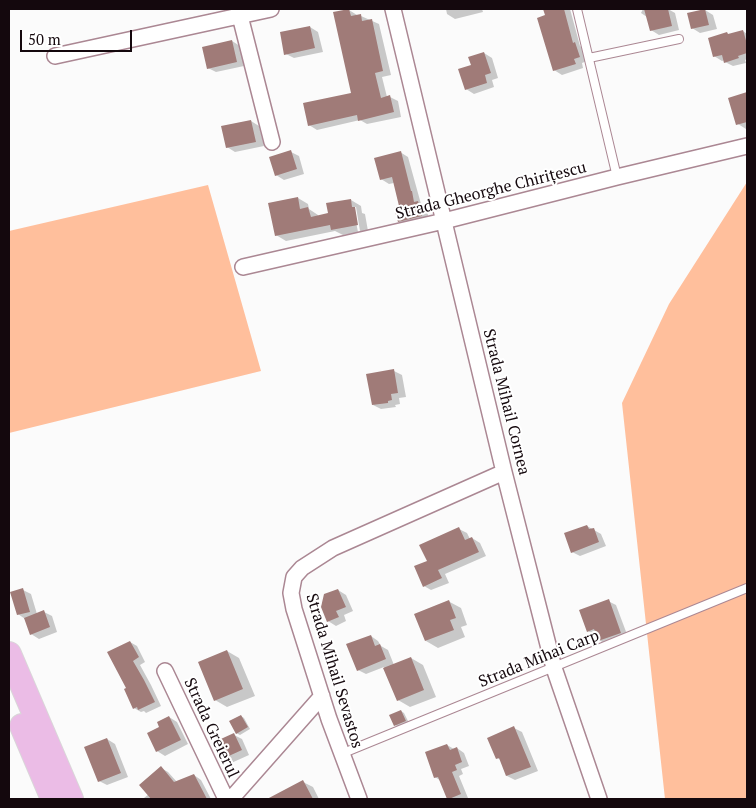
<!DOCTYPE html>
<html>
<head>
<meta charset="utf-8">
<style>
  body { margin:0 }
  #map { position:relative; width:756px; height:808px; overflow:hidden; background:#fbfbfb; font-family:"PT Serif",serif }
  canvas { display:block }
  .frame { position:absolute; inset:0; border:10px solid #14080d; pointer-events:none }
  .scale { position:absolute; left:20px; top:30px; width:112px; height:22px; box-sizing:border-box; border:2px solid #14080d; border-top:0; padding-left:6px; font-size:15px; line-height:18px; white-space:nowrap; color:#14080d; -webkit-text-stroke:4px #fff; paint-order:stroke }
</style>
</head>
<body>
<div id="map">
<canvas width="756" height="808"></canvas>
<div class="frame"></div>
<div class="scale">50 m</div>
</div>
<script>
const c = document.querySelector('canvas').getContext('2d');
c.lineJoin = 'round';
function fillPath(path, color) {
  c.fillStyle = color;
  c.fill(path, 'evenodd');
}
function toPath(rows) {
  const path = new Path2D();
  for (const r of rows) {
    path.moveTo(r[0], r[1]);
    for (let i = 2; i < r.length; i += 2) path.lineTo(r[i], r[i + 1]);
  }
  return path;
}
function stroke(path, color, width, dash) {
  c.strokeStyle = color;
  c.lineWidth = width;
  c.lineCap = dash ? 'butt' : 'round';
  c.setLineDash(dash || []);
  c.stroke(path);
}
function label(font, color, halo, rows, align = 'center') {
  c.font = font + ' "PT Serif",serif';
  c.lineWidth = 4;
  c.setLineDash([]);
  c.textBaseline = 'middle';
  c.strokeStyle = halo;
  c.fillStyle = color;
  for (const [text, x, y, turn = 0] of rows) {
    c.save();
    c.translate(x, y);
    c.rotate((+turn || 0) * Math.PI / 180);
    c.textAlign = isNaN(turn) ? turn : align;
    if (halo) c.strokeText(text, 0, 0);
    c.fillText(text, 0, 0);
    c.restore();
  }
}
const green = toPath([
  [747,182,747,799,665,799,622,403,669,304],
  [208,185,261,371,9,433,9,231]
]);
const shadow = toPath([
  [446,9,482,9,483,12,455,19,447,14],
  [545,9,570,9,580,46,583,48,587,61,582,63,583,68,562,75,554,70],
  [643,9,668,9,675,13,679,30,659,35,651,30,647,17,641,13],
  [349,10,357,15,358,16,361,16,379,24,391,75,382,77,387,97,390,97,398,101,401,117,367,124,360,120,317,130,309,125,353,94],
  [705,10,713,15,717,29,700,33,692,28],
  [310,27,318,32,323,52,294,58,286,54],
  [743,31,747,34,747,59,745,60,746,63,733,66,725,62,725,60,722,61,714,56,730,35],
  [232,41,240,46,244,66,216,72,208,68],
  [484,53,492,58,498,78,492,80,494,87,474,94,466,89,473,66],
  [747,93,747,129,746,129,738,124,729,99],
  [251,121,259,126,264,146,235,152,227,147,223,127],
  [291,152,299,156,304,174,284,180,276,175],
  [400,152,408,157,421,204,426,206,429,220,407,226,399,221,400,207,394,183,389,184,381,179],
  [298,198,308,204,309,209,318,215,319,217,329,214,351,200,361,206,362,213,365,214,368,231,343,235,335,231,286,241,276,235],
  [353,207,356,207,360,231,358,232],
  [394,371,402,375,406,397,399,398,400,404,395,405,396,407,381,409,373,405],
  [587,526,601,534,606,546,580,556,572,552],
  [459,529,467,533,470,539,472,538,480,543,486,556,445,574,449,583,431,590,424,586,429,561],
  [23,590,31,594,37,614,44,612,52,616,57,632,39,639,31,634,25,619,18,614],
  [338,590,346,595,353,611,344,615,346,621,336,626,328,621],
  [448,601,461,608,467,625,461,627,465,637,438,648,426,641],
  [608,601,616,605,628,637,607,645,599,640,596,636,588,631],
  [371,636,378,641,381,646,388,650,394,665,411,658,423,665,436,697,410,707,398,700,384,667,366,674,358,670],
  [130,642,137,646,145,662,140,665,151,685,161,706,146,713,144,711,141,712,134,708,128,688],
  [227,651,239,658,255,696,227,707,215,700],
  [401,711,404,713,409,723,399,727,395,725],
  [241,716,244,718,250,729,240,735,236,733],
  [169,717,177,722,188,744,165,756,157,751,161,728],
  [514,728,522,732,538,771,515,780,507,776,501,760,497,758],
  [234,735,242,739,249,755,229,764,221,760],
  [107,739,115,744,128,777,107,785,99,781],
  [447,745,454,749,457,748,464,753,469,766,461,769,463,774,459,776,468,798,465,799,448,799,441,781,435,777],
  [161,768,168,772,177,782,194,775,201,780,211,799,145,799,144,798,149,794],
  [303,782,313,787,319,799,274,799,273,797]
]);
const building = toPath([
  [349,9,351,16,361,14,362,21,372,19,383,71,375,73,381,98,390,95,394,112,358,121,357,115,308,126,303,103,351,93,333,12],
  [543,9,564,9,573,43,575,42,580,57,574,59,576,64,553,71,537,18,545,15],
  [644,9,668,9,672,26,650,31],
  [705,9,709,25,691,29,687,13],
  [310,26,315,48,284,55,280,32],
  [743,30,747,44,747,53,738,56,739,58,724,63,722,55,713,57,708,38,727,32,728,34],
  [232,40,237,62,207,69,202,47],
  [484,52,491,73,485,75,487,83,465,90,458,69,471,65,468,57],
  [747,92,747,122,736,125,728,98],
  [251,120,256,142,226,148,221,126],
  [291,150,297,169,275,176,269,157],
  [401,151,411,191,412,191,414,202,418,201,422,216,398,222,394,208,399,206,392,177,380,180,374,158],
  [298,197,300,209,308,207,311,217,328,213,326,203,351,199,352,207,355,207,358,225,331,230,330,225,275,236,268,203],
  [394,369,398,393,391,394,392,400,388,401,388,403,372,405,366,374],
  [587,525,589,529,594,528,599,542,571,553,564,533],
  [459,527,465,540,472,537,479,552,438,570,442,578,423,587,414,566,427,561,419,545],
  [23,588,30,612,17,615,10,592],
  [338,589,346,607,336,611,339,617,327,622,321,607,324,594],
  [609,599,621,633,598,641,594,629,587,632,579,610],
  [449,600,456,618,450,620,454,630,425,641,414,614],
  [44,610,50,627,30,635,24,618],
  [371,635,375,646,380,644,386,659,357,671,346,644],
  [130,641,139,657,133,661,144,680,155,702,138,710,137,707,133,709,124,689,126,688,107,652],
  [227,650,243,689,214,701,198,662],
  [411,657,424,690,397,701,383,668],
  [401,710,406,721,394,726,389,715],
  [241,715,248,727,236,734,229,721],
  [169,716,181,740,156,752,147,733,159,727,157,722],
  [514,726,531,767,506,776,499,758,496,759,487,738],
  [234,733,242,750,220,760,212,743],
  [107,738,121,773,98,782,84,747],
  [447,744,450,750,457,747,462,762,455,765,457,770,452,772,461,794,449,799,447,799,438,777,434,778,425,752],
  [161,766,174,782,194,774,207,799,151,799,139,785],
  [303,780,313,799,267,799]
]);
const service = toPath([
  [577,9,617,177],
  [589,58,679,39],
  [341,754,747,588]
]);
const minor = toPath([
  [393,9,504,472,554,668,599,799],
  [240,16,272,142],
  [55,56,271,9],
  [243,267,444,221,617,177,747,146],
  [165,671,226,799],
  [231,799,322,696],
  [359,799,329,719,294,609,291,593,294,577,302,568,333,548,504,472]
]);
const primary = toPath([
  [9,654,71,799],
  [22,726,53,799]
]);
const streetNames = [
  ["Strada Gheorghe Chirițescu",491,191,-14],
  ["Strada Mihail Cornea",506,402,76],
  ["Strada Mihai Carp",539,659,-22],
  ["Strada Mihail Sevastos",334,671,73],
  ["Strada Greierul",211,728,65]
];
fillPath(green, '#ffbf9c');
fillPath(shadow, '#0003');
fillPath(building, '#a07b78');
stroke(service, '#ab8793', 10);
stroke(minor, '#ab8793', 18);
stroke(primary, '#d9d7d8', 26);
stroke(service, '#fff', 8);
stroke(minor, '#fff', 15);
stroke(primary, '#ebbce6', 24);
label('16px', '#14080d', '#fff', streetNames);
</script>
</body>
</html>
